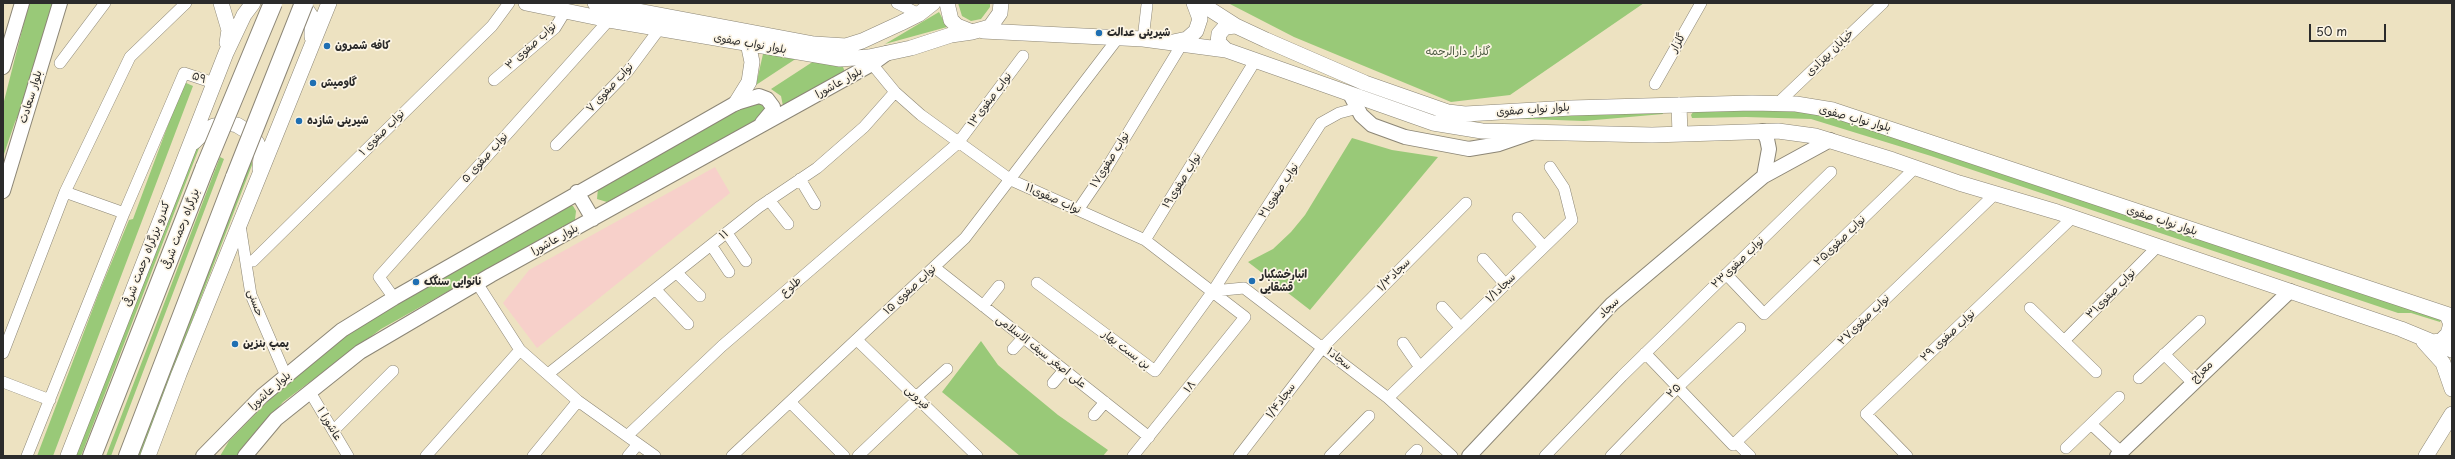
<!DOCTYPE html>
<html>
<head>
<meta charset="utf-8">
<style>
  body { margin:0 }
  #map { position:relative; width:2455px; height:459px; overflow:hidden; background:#ede2c1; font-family:"Playpen Sans",sans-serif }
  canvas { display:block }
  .frame { position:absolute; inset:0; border:4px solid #2b2b2b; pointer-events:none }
  .scale { position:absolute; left:2309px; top:24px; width:77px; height:18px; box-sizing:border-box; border:2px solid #2b2b2b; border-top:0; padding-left:5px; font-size:12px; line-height:14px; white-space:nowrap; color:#2b2b2b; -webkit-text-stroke:3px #fcf5e5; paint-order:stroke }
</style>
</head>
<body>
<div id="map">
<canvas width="2455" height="459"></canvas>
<div class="frame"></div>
<div class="scale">50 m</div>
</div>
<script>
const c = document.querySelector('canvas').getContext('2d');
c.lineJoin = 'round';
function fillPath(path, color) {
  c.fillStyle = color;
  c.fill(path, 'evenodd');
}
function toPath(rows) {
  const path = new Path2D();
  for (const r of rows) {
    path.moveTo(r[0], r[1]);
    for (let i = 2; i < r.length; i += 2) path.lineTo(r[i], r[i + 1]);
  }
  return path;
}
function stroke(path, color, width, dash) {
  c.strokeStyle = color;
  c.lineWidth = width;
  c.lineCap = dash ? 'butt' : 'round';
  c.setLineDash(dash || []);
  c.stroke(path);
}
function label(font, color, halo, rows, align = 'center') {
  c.font = font + ' "Playpen Sans","Playpen Sans Arabic",sans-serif';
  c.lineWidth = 3.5;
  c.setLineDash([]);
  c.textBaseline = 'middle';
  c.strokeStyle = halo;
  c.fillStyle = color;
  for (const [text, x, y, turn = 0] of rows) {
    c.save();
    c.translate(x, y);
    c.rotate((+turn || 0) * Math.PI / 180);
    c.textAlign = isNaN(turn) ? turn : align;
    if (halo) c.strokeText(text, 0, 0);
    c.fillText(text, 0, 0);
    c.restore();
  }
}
const built = toPath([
  [715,167,730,193,537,348,503,303,529,270]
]);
const green = toPath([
  [29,3,54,3,26,99,15,122,3,157,3,105],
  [958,3,990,3,990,7,981,19,971,21,962,16],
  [1228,3,1644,3,1510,95,1451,102,1294,37],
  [939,12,947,27,885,44],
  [763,54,797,58,756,85],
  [814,61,836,63,843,67,845,72,783,106,781,96,771,89],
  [184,82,193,86,53,456,37,456,98,295,129,220,133,219],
  [757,101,765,108,765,114,759,120,619,196,607,202,597,199,598,188,729,113],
  [1767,108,1829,113,2442,318,2440,322,2411,313,2398,313,1931,156,1811,119,1746,117,1692,118,1691,115,1693,112],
  [1662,110,1663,114,1584,121,1501,118],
  [1352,138,1392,150,1438,157,1310,310,1248,262,1273,249,1291,232,1305,215],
  [201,143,81,456,75,456,195,147],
  [252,154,252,165,140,456,136,456],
  [220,157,224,159,111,456,106,456],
  [567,205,573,206,576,211,575,220,381,329,283,402,237,456,220,456,229,441,276,393,348,334,376,316],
  [981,341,998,365,1018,382,1058,415,1108,450,1103,456,1020,456,942,392]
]);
const minor = toPath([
  [897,3,919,14],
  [1143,39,1147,5],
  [60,63,105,3],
  [872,64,895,92,921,115,1011,180,1145,240,1245,317,1133,456],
  [494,80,555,28,566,10],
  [1655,84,1701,3],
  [1777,104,1883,3],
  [556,145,628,71,660,28],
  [800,179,815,204],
  [65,192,124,213],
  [769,200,788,224],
  [1078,210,1106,169,1182,44],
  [1518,218,1544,247],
  [240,225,251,295,286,376],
  [727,233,746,261],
  [1145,240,1255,61],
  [711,245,729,272],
  [1483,259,1505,284],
  [253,261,492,26,509,3],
  [934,267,1149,437],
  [677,273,700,296],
  [1726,274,1764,314,1915,168],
  [477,283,520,350,578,401,655,456],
  [1037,283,1155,371,1213,291,1321,123,1339,113,1358,108],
  [656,290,688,324],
  [1213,291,1244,288,1388,398,1452,456],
  [394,298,379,277,609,20],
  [983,306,999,286],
  [1442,307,1460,327],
  [2030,308,2096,372],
  [857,340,977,456],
  [2064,341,2157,247],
  [1403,343,1419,366],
  [1013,349,1023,338],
  [3,353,65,192,130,57,186,3],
  [1645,353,1733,445,1995,194],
  [2164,354,2192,382],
  [548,374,759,207,817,168,864,127,895,92],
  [2139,378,2200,321],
  [3,382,50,400],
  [1053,383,1064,370],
  [310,392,348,456],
  [916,397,947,369],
  [1388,398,1572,220,1564,188,1550,167],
  [790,402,844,456],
  [1094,415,1105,402],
  [2091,424,2121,452],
  [333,431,393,371],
  [627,436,722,346,958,143,1023,56],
  [1736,442,1750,456],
  [2066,448,2119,397],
  [27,456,124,213,184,73,214,83],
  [426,456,520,350],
  [533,456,578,401],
  [628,456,638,444],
  [732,456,965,238,1118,38],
  [858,456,918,399],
  [1239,456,1323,347,1466,203],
  [1330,456,1369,416],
  [1411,456,1417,450],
  [1545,456,1622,376,1831,172],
  [1611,456,1678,387,1740,328],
  [1907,456,1866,414,2072,218]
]);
const tertiary = toPath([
  [3,67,22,3],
  [1350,94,1361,115,1372,125,1405,137,1469,149,1499,144,1531,133],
  [1763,131,1767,139,1769,149,1764,176],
  [3,191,60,3],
  [577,192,593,219],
  [203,456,262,396,342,330,394,298,736,103,759,96,767,99,773,107,772,111,762,123],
  [245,456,276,419,360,352,491,275,872,64,887,53],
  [1469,456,1612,304,1764,176,1830,140],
  [2117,456,2290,291]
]);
const secondary = toPath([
  [221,3,229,30,227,43],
  [302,3,312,18,312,37],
  [526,3,609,20,840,59,869,57,911,48,951,35,972,32],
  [595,3,814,44,846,46,862,41,901,23,919,14,933,3],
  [947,3,951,20,957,26,972,32,990,27,1000,13,1001,3],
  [1200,3,1236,26,1266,40,1365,83,1448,112,1465,114,1571,108,1752,103,1796,104,1833,110,2452,316],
  [983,31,1143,39,1226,50,1433,123,1482,131,1652,135,1778,131,1815,136,1893,160,1959,183,2057,212,2401,329,2452,350],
  [1173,42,1187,39,1196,31,1200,19,1194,3],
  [1226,50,1218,42,1219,34,1225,27,1236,26],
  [736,103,749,82,752,62,748,43],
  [1679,105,1680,134],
  [194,142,206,130,214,126,227,123,237,125,250,133,257,143,261,156,260,169],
  [2424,342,2443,363,2452,389],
  [2432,342,2441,341,2448,334,2451,324,2447,315],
  [68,456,226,53,244,15,253,3],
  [148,456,179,374,329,3],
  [2426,456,2452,414]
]);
const trunk = toPath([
  [92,456,205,167],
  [128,456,235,177]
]);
const trunkBridge = toPath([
  [205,167,273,3],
  [235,177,304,3]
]);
const markers = [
  [1099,33,4,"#1f6fb2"],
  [327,46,4,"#1f6fb2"],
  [313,83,4,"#1f6fb2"],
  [299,121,4,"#1f6fb2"],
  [1252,281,4,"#1f6fb2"],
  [416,282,4,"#1f6fb2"],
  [235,344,4,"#1f6fb2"]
];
const poiNames = [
  ["شیرینی عدالت",1107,33],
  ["کافه شمرون",335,46],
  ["گاومیش",321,83],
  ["شیرینی شازده",307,121],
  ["انبارخشکبار",1260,275],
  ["قشقایی",1260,288],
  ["نانوایی سنگک",424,282],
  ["پمپ بنزین",243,344]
];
const streetNames = [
  ["گلزار",1678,43,-60],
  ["بلوار نواب صفوی",750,44,10],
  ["نواب صفوی ۳",531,46,-42],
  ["خیابان بهزادی",1830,53,-44],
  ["۵۹",199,78,18],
  ["بلوار عاشورا",839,83,-29],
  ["نواب صفوی ۷",610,88,-47],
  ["بلوار سعادت",31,97,-73],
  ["۱۳نواب صفوی",990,100,-53],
  ["بلوار نواب صفوی",1533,110,-4],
  ["بلوار نواب صفوی",1855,119,15],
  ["نواب صفوی ۱",382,133,-45],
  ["نواب صفوی ۵",485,158,-48],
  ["۱۷نواب صفوی",1110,160,-58],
  ["۱۹نواب صفوی",1182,181,-58],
  ["۲۱نواب صفوی",1279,191,-57],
  ["۱۱نواب صفوی",1053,199,24],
  ["بلوار نواب صفوی",2162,221,18],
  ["بزرگراه رحمت شرقی",181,229,-69],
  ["۱۱",724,235,-39],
  ["بلوار عاشورا",555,240,-29],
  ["۲۵نواب صفوی",1840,241,-44],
  ["کندرو بزرگراه رحمت شرقی",147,254,-69],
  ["۲۳نواب صفوی",1738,263,-44],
  ["۱/۳سجاد",1394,275,-45],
  ["طلوع",791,287,-41],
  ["۱/۱سجاد",1501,288,-44],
  ["نواب صفوی ۱۵",910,290,-43],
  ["۳۱نواب صفوی",2111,294,-45],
  ["حسنی",255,303,71],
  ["سجاد",1609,308,-44],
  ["۲۷نواب صفوی",1864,320,-44],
  ["نواب صفوی ۲۹",1948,336,-43],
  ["بن بست بهار",1126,350,37],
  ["علی اصغر سیف الاسلامی",1041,352,38],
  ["۱سجاد",1339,359,38],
  ["معراج",2202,372,-43],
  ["۱۸",1190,387,-51],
  ["بلوار عاشورا",270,391,-41],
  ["۲۵",1674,391,-45],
  ["فیرویی",917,398,44],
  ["۱/۴سجاد",1281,401,-53],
  ["عاشورا ۱",329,424,59]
];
const parkNames = [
  ["گلزار دارالرحمه",1458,52]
];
fillPath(built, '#f7d0ca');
fillPath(green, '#99c978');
stroke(minor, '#8c8676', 12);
stroke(tertiary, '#8c8676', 16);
stroke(secondary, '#8c8676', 16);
stroke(trunk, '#8c8676', 20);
stroke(minor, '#fff', 11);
stroke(tertiary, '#fff', 14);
stroke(secondary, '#fff', 15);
stroke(trunk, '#fff', 18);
stroke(trunkBridge, '#8c8676', 20, []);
stroke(trunkBridge, '#fff', 18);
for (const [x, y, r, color] of markers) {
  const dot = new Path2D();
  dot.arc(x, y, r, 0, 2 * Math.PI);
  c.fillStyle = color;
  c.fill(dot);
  stroke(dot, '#fcf5e5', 1.5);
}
label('bold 11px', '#2b2b2b', '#fcf5e5', poiNames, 'left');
label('11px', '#2b2b2b', '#fcf5e5', streetNames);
label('11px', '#4c5a42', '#fcf5e5', parkNames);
</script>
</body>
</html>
